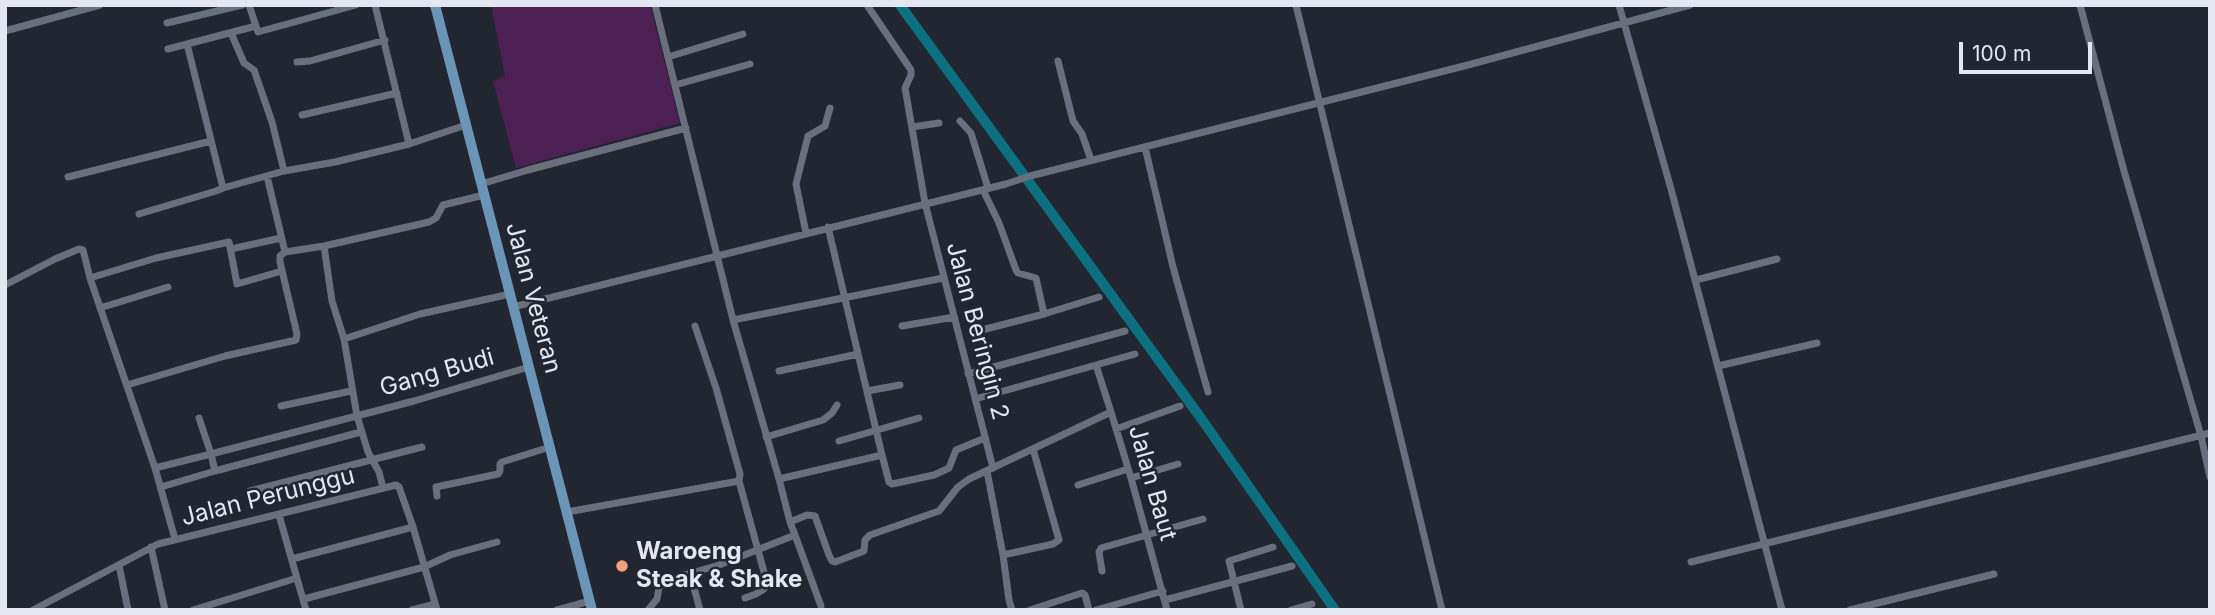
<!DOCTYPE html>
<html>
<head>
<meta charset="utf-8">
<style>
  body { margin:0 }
  #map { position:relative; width:2215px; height:615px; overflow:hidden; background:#212631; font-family:Inter,sans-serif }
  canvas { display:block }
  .frame { position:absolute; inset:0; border:7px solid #e4e7ef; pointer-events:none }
  .scale { position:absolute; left:1959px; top:42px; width:133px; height:32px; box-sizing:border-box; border:4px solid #e4e7ef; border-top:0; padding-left:9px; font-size:21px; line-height:24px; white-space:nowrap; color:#e4e7ef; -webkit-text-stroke:5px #212631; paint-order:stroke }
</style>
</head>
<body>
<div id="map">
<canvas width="2215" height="615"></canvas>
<div class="frame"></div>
<div class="scale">100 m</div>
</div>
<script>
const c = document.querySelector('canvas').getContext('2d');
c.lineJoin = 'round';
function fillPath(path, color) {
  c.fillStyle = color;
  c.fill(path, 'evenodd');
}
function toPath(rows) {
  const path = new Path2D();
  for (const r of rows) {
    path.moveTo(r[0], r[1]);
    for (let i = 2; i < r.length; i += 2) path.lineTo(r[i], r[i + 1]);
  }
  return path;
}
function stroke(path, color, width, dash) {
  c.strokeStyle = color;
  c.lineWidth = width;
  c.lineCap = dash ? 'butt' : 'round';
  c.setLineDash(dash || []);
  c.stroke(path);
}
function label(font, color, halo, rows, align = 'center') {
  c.font = font + ' Inter,sans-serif';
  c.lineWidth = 5;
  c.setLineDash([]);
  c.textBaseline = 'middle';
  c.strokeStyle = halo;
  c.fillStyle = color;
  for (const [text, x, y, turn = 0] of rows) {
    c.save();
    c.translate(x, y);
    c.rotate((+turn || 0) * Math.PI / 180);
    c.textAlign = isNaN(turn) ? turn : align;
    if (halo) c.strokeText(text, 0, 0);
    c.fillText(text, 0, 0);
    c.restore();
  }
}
const green = toPath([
  [491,5,650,5,680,123,516,168,493,81,505,76]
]);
const canal = toPath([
  [900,5,1198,414,1335,610]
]);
const street = toPath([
  [249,5,256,26],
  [375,5,409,144],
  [867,5,911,70,911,75,905,88,925,203,993,468],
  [1296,5,1442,610],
  [1619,5,1671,189,1782,610],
  [2080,5,2124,171,2201,436,2210,477],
  [167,23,242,5],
  [5,31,100,5],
  [231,33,244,63,254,70,272,122,284,171],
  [187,44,223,188,284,171,335,162,409,144,466,125],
  [168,49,256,26,258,32,356,5],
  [668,57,743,34],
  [1058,61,1073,121,1082,134,1091,160],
  [297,62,310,61,385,40],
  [675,85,750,64],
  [302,115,397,93],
  [960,121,971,133,988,188],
  [912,127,939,123],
  [1145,147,1173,267,1208,392],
  [267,176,285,252],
  [68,177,211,141],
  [481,184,528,170,686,128],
  [983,190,999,223,1016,270,1018,273,1036,278,1044,314],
  [139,214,216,191,223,188],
  [806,233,796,184,808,136,825,126,830,108],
  [324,246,332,301,344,339,357,416,368,452,379,472,383,488],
  [231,249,281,238],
  [90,278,156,258,229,242,237,284,282,271],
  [1696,280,1777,259],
  [5,285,55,259,79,249,83,250,90,278,155,468,175,539],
  [513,307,1006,184,1030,176,1468,65,1690,5],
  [100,308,168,287],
  [733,320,943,278],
  [902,326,954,317],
  [974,332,1044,314,1099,297],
  [344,339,420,314,510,294],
  [1096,365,1111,412],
  [1718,366,1817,343],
  [779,371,858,354],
  [968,374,1125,331],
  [127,385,225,356,296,340,297,334,280,262,280,256,285,252,324,246,429,222,436,218,443,205,484,195],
  [867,391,900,385],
  [975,399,1135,354],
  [281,406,351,391],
  [199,418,211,454,414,401,529,367],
  [1116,429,1180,406],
  [766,437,823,420,832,413,837,405],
  [839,441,919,418],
  [882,455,889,482,892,484,934,475,949,468,956,450,985,438],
  [155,468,211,454,215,471,361,432],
  [987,471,1003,555,1009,600,1012,610],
  [1131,478,1178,464],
  [779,479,882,455,828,227],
  [739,481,767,583,764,589,756,594,745,598],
  [1078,485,1128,469],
  [161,487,215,471],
  [250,491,422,447],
  [437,496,436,487,498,474,500,471,500,464,502,462,550,447],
  [567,512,739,481,740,474,716,388,695,326],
  [279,515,306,610],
  [790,522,807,515,815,516,829,555,832,561,835,562,864,551,865,540,870,535,939,511,958,487,969,479,1111,412,1131,478,1167,610],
  [795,535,821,606],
  [151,547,165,610],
  [1003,555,1053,544,1059,540,1033,449],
  [292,559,413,527],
  [1691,562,2210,433],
  [119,565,128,610],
  [1102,571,1099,552,1101,548,1203,519],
  [690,573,700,610],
  [304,599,424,567,450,555,497,542],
  [1165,600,1292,566],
  [33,610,158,544,396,485,399,487,413,527,437,610],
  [193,610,297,578],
  [412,610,435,604],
  [557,610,590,601],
  [648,610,657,599,660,582,719,565,795,535,790,522,779,479,733,320,655,5],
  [1030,610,1082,593,1085,595,1089,610],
  [1096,610,1163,591],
  [1241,610,1229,561,1273,547],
  [1291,610,1312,604],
  [1850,610,1994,574]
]);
const primary = toPath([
  [435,5,592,610]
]);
const markers = [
  [622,566,7,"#f1a27b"]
];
const streetNames = [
  ["Jalan Veteran",533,298,75],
  ["Jalan Beringin 2",977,331,75],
  ["Gang Budi",437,373,-16],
  ["Jalan Baut",1152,483,74],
  ["Jalan Perunggu",268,497,-14]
];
const poiNames = [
  ["Waroeng",636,552],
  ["Steak & Shake",636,580]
];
fillPath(green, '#4c2052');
stroke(canal, '#0d7080', 10);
stroke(street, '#696f7c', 7);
stroke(primary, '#6a95b6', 10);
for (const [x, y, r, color] of markers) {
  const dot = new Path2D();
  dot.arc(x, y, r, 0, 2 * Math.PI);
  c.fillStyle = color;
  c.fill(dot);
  stroke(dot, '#212631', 2.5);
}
label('24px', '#e4e7ef', '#212631', streetNames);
label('bold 24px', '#e4e7ef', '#212631', poiNames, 'left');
</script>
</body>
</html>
